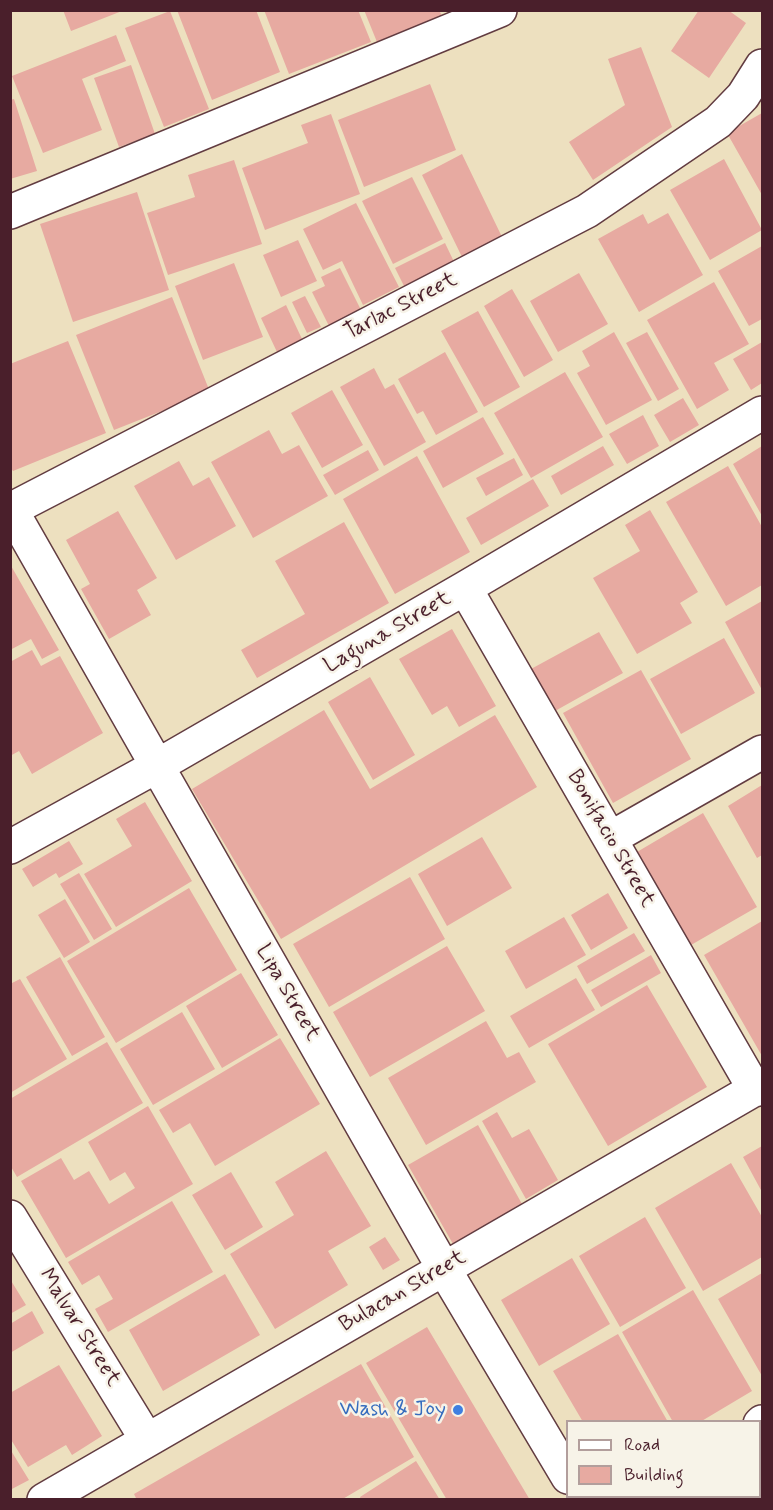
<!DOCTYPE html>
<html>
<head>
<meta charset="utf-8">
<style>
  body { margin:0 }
  #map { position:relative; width:773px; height:1510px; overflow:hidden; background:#ede0bf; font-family:Mynerve,sans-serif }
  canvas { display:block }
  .frame { position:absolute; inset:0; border:12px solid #4a1f2b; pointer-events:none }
  .legend { position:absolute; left:566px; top:1420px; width:195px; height:78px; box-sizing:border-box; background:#f7f3e8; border:2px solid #b29e9c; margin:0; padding:8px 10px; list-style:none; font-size:18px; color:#4a1f2b }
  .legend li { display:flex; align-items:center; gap:12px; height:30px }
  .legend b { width:30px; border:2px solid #b29e9c }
</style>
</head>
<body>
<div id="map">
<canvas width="773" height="1510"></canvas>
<div class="frame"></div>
<ul class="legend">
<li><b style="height:8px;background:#fff"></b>Road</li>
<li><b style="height:16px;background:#e7aaa1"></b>Building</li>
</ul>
</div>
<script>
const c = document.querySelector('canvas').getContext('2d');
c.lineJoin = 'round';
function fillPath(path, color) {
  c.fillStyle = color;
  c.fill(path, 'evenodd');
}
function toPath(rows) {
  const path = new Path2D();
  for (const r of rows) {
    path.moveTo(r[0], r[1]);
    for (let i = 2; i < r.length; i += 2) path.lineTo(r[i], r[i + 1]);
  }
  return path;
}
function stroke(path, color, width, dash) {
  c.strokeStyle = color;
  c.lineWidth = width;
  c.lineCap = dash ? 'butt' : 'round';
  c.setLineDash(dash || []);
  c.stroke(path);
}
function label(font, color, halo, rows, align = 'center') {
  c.font = font + ' Mynerve,sans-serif';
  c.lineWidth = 5;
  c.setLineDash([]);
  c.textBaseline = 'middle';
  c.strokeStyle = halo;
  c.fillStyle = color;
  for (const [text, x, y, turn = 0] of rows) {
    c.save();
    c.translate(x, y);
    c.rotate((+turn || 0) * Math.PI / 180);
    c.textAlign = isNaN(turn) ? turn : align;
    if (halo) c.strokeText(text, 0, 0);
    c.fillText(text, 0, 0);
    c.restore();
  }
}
const building = toPath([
  [63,10,122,10,122,11,71,31],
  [177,10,256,10,280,72,212,100],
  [264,10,358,10,371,42,289,74],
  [364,10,439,10,442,16,377,42],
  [699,10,728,10,746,23,709,78,671,51],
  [170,11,209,109,164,127,125,28],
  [116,35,126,61,82,79,102,130,43,153,12,76],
  [641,47,672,127,593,180,569,142,625,105,608,59],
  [131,65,155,134,119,147,94,78],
  [430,84,456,150,364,187,338,120],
  [14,99,37,171,10,179,10,100],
  [762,113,762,195,727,133],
  [331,114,360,194,265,230,242,168,308,143,301,125],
  [462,154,502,237,462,257,422,175],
  [724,159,762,230,710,260,670,190],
  [234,160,262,244,168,275,147,213,195,197,188,175],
  [412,177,443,239,393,264,362,201],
  [137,192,169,290,73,322,40,224],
  [356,203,399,287,363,305,342,261,323,270,303,229],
  [668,213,703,275,639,312,598,239,643,214,648,224],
  [298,240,317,281,281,297,263,255],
  [445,243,456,266,406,290,395,268],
  [762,246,762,319,749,326,718,271],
  [234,263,263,337,203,360,175,286],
  [340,268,361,310,329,326,312,292,325,286,321,277],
  [579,273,608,324,558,352,530,301],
  [714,282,749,344,714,363,729,390,697,409,647,320],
  [512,289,553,360,524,377,484,306],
  [305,296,321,327,307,333,292,302],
  [172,297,210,392,114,430,76,335],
  [286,305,302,339,277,352,261,318],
  [478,311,520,387,484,407,441,331],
  [614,332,652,400,606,425,577,373,590,366,582,351],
  [647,332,679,389,658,401,626,343],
  [68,341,106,433,13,471,10,467,10,364],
  [762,342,762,383,751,390,733,359],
  [445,352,478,412,436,435,423,411,417,414,398,379],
  [374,368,385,389,394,384,426,442,384,466,340,387],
  [565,372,603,437,531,478,494,413],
  [332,390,363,445,322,468,291,413],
  [683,398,699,425,670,442,654,415],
  [643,415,659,446,627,464,609,434],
  [483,417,504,454,443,488,423,451],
  [269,430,282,454,299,445,328,496,253,538,211,462],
  [603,446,614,465,561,495,551,476],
  [762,446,762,516,733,464],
  [368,450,379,470,335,495,323,475],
  [417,456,470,552,395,594,343,499],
  [514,458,523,475,486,496,476,478],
  [179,461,193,486,209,477,236,526,176,560,134,486],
  [728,466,762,527,762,585,726,606,666,502],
  [533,479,549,506,481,545,466,518],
  [650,510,698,592,680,603,692,623,637,654,593,578,640,551,625,525],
  [118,511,157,578,137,590,151,615,109,639,81,589,90,584,66,540],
  [344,522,389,603,257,678,241,650,305,614,275,561],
  [10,564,59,650,42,659,31,639,10,650],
  [762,601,762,690,725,622],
  [452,629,496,706,459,727,447,706,432,715,399,659],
  [599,632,623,673,555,711,531,669],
  [724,638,755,693,681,734,650,679],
  [32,650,41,666,60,656,103,733,32,774,19,751,10,756,10,662],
  [641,670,691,759,613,803,563,713],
  [370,677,415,755,373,780,328,702],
  [324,710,370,789,495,715,537,787,281,939,192,789],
  [762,785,762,855,757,858,728,806],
  [145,802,192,881,116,927,84,874,132,846,116,819],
  [703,813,757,907,691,945,637,852],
  [482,837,512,888,447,926,418,874],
  [69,841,83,864,59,878,56,873,33,887,22,869],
  [79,873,112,929,94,940,60,884],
  [410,877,445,939,329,1007,293,944],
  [189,888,237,970,116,1043,67,961],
  [608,893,628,928,591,950,571,915],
  [65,899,90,942,64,958,38,915],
  [564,917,586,955,526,989,505,951],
  [762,921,762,1056,704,955],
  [634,933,645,951,587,984,577,966],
  [447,946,485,1011,370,1077,333,1012],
  [651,955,661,973,601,1007,591,990],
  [60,957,105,1037,72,1056,26,977],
  [241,973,278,1035,222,1068,186,1006],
  [576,978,595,1010,529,1048,510,1016],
  [20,979,67,1059,10,1093,10,984],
  [647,985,707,1087,608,1146,548,1044],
  [182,1012,215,1069,153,1105,120,1049],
  [486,1021,507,1058,519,1052,536,1082,426,1145,388,1078],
  [280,1038,320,1104,215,1166,190,1123,173,1133,159,1110],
  [107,1042,143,1103,17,1177,10,1165,10,1099],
  [148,1106,193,1184,66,1258,21,1181,61,1158,74,1180,89,1171,109,1204,135,1188,125,1172,110,1181,88,1142],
  [497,1112,512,1138,529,1129,558,1180,526,1199,482,1121],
  [478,1125,522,1204,453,1244,408,1165],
  [762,1146,762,1192,743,1157],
  [326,1151,371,1226,328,1251,348,1285,275,1329,230,1254,294,1215,275,1182],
  [731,1163,762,1217,762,1257,703,1291,655,1208],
  [231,1172,263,1227,225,1250,192,1195],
  [172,1201,213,1272,108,1332,95,1309,113,1299,99,1275,82,1285,68,1262],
  [645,1217,686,1288,620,1327,579,1256],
  [385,1237,400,1260,383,1270,369,1247],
  [572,1258,610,1324,539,1366,501,1300],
  [762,1273,762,1376,718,1299],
  [225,1274,260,1335,163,1391,129,1330],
  [10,1279,26,1305,10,1314],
  [693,1290,752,1391,700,1422,673,1422,622,1332],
  [32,1311,44,1333,10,1353,10,1324],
  [427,1327,530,1500,447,1500,366,1363],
  [618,1334,668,1422,583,1422,553,1371],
  [361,1364,414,1457,341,1500,137,1500,134,1494],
  [59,1365,102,1436,72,1455,66,1445,28,1467,10,1438,10,1393],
  [10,1449,29,1480,10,1490],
  [416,1461,440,1500,361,1500,360,1497],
  [762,1477,762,1492,760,1487,760,1479],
  [734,1496,753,1496,755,1500,729,1500]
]);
const street = toPath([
  [10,212,500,10],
  [10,508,444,1269,568,1477],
  [10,510,587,211,718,122,743,96,762,66],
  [465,588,755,1090],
  [611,838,762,752],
  [10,847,157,766,465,588,762,413],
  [10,1217,147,1440],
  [760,1424,762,1422],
  [44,1500,762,1085],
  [627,1500,632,1496]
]);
const markers = [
  [458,1410,6,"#3f7fe0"]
];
const streetNames = [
  ["Tarlac Street",401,307,-27],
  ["Laguna Street",388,633,-30],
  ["Bonifacio Street",610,839,60],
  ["Lipa Street",287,993,60],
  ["Bulacan Street",403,1292,-30],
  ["Malvar Street",79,1328,58]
];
const shopNames = [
  ["Wash & Joy",446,1410]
];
fillPath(building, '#e7aaa1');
stroke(street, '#623c41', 36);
stroke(street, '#fff', 33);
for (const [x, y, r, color] of markers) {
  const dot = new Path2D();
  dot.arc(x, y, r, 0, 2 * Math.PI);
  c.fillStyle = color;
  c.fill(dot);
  stroke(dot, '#f7f3e8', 2);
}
label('22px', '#4a1f2b', '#f7f3e8', streetNames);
label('22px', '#366cbe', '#f7f3e8', shopNames, 'right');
</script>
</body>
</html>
